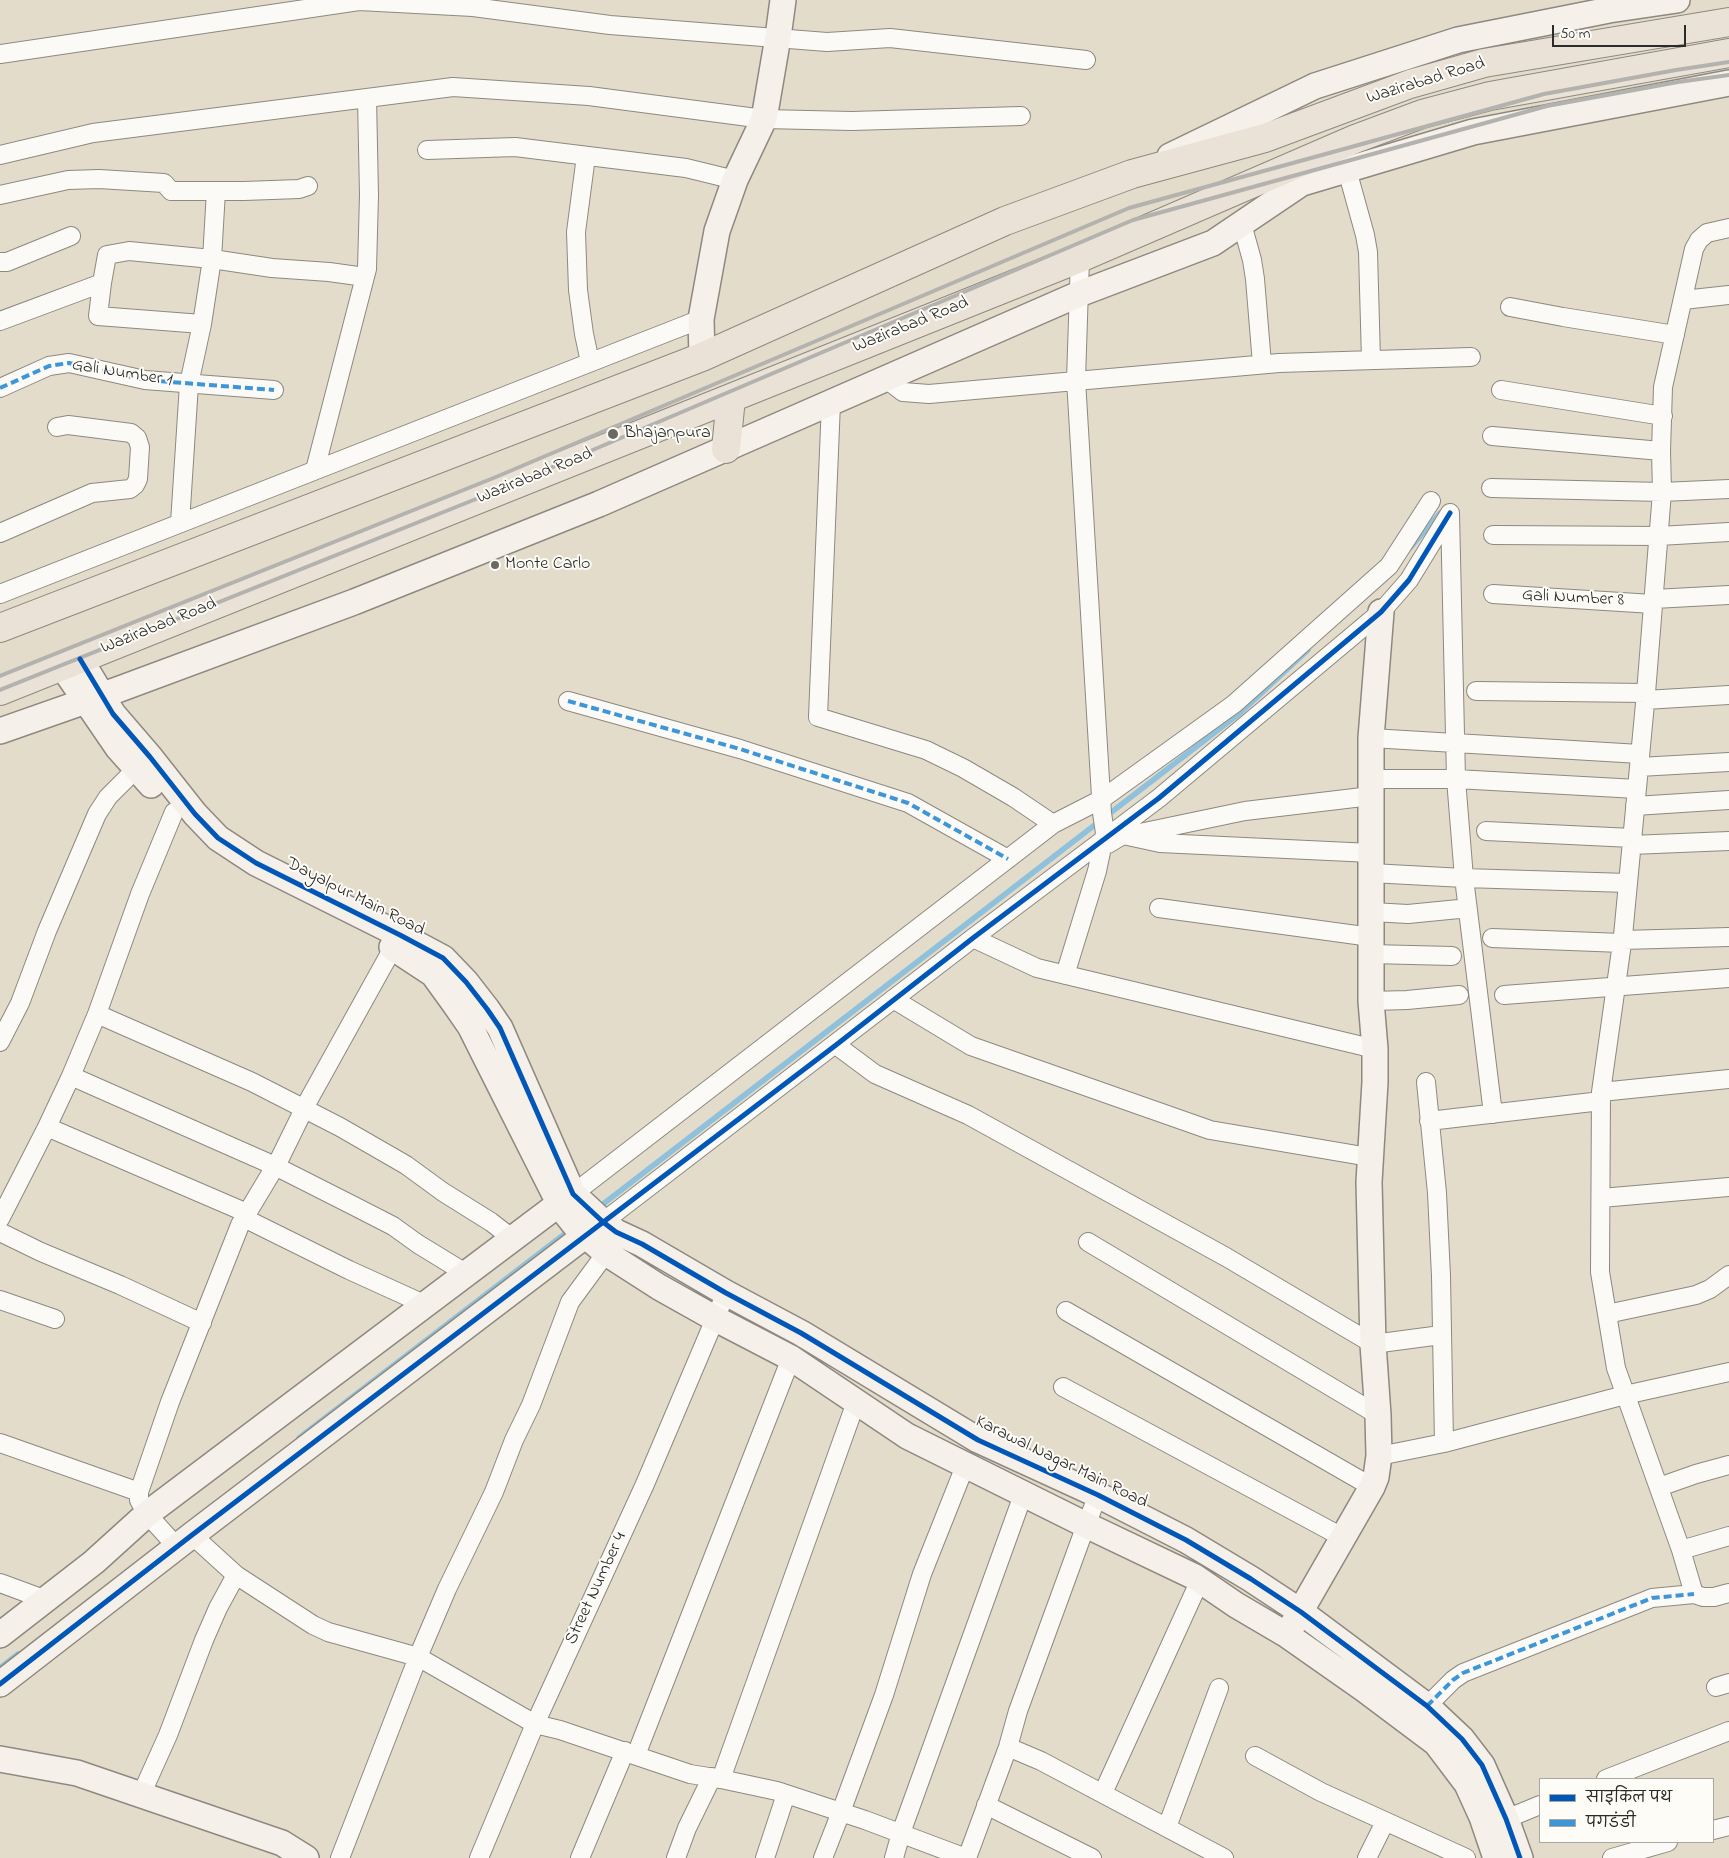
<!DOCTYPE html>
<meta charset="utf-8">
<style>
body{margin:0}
#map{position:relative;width:1729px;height:1858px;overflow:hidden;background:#e4dcca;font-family:"Indie Flower","Playpen Sans Deva",sans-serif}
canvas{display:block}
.legend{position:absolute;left:1539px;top:1778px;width:175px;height:65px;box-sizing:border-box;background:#fdfcf7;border:1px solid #a9a8a5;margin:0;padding:6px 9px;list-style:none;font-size:15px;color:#2b2b2b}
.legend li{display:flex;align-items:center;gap:10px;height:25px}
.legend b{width:25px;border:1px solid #a9a8a5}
.scale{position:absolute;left:1552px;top:25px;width:134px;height:22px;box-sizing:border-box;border:2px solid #2b2b2b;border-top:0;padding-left:6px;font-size:15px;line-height:18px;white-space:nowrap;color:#2b2b2b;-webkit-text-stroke:4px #fdfcf7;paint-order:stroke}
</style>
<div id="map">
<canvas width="1729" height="1858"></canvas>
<ul class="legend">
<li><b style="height:6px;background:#0057b8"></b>साइकिल पथ</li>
<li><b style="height:6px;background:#3c96d7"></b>पगडंडी</li>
</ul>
<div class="scale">50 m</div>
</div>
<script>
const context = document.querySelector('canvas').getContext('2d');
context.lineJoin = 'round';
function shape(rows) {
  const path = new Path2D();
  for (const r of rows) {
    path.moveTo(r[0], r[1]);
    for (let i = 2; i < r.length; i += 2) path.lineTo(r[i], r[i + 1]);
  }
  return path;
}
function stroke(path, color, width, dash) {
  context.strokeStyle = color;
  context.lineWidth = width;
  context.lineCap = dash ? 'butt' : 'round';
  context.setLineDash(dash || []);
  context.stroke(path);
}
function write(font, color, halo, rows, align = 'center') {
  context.font = font + ' "Indie Flower",sans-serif';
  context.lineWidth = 4;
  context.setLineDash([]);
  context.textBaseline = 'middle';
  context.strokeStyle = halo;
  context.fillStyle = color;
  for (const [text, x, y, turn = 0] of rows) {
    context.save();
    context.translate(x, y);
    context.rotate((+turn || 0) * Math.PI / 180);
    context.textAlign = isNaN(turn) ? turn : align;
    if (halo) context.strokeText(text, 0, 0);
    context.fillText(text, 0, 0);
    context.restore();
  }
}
stroke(shape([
 [1410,548,1440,513],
 [598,1208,1240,713,1308,650],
 [299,1438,571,1229],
 [0,1668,18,1654]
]), '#90c1dc', 5.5);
const street = shape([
 [0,54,359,1,473,7,610,25,827,42,890,38,1086,60],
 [427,150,515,147,686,168,735,180],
 [0,155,93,133,453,87,589,96,764,119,852,121,1021,116],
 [586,156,576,232,578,290,584,334,590,362],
 [1347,170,1365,235,1368,252,1371,360],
 [0,195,68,180,99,179,164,183,171,191,244,191,299,189,308,186],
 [1242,224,1252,260,1255,279,1262,364],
 [1729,228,1707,233,1699,240,1694,249,1663,387,1661,451,1662,492,1646,693,1623,936,1601,1092,1600,1272,1616,1368,1681,1550,1694,1594,1703,1597,1714,1597,1729,1593],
 [0,262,7,262,71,236],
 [102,283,98,316,202,324],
 [1683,300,1729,295],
 [1510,307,1563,317,1675,335],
 [0,321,102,283,107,255,129,251,212,259,272,268,329,272,365,277],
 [886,379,903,392,929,394,1279,363,1471,357],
 [0,388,49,366,69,363,145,380,274,390],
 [1501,390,1663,416],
 [831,403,818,717,926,750,963,768,1013,797,1053,824],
 [1492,436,1661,451],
 [315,470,367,269,369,195,367,98],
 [1491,488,1662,492,1729,489],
 [1450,513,1456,779,1464,878,1493,1114],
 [180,523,189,384,202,324,212,259,216,191],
 [0,533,92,493,130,489,135,485,138,479,140,447,137,438,131,433,68,425,57,427],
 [1493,535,1659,536,1729,532],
 [0,594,701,319],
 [1493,594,1653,604],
 [1654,599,1729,595],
 [1476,691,1646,693],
 [1645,700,1729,695],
 [568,701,740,749,908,803,1008,859],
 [1371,738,1640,754],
 [1639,767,1729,762],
 [1371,779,1456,779,1637,789],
 [1635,806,1729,800],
 [1486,831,1632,838],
 [1135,834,1245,811,1371,796],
 [1108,844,1123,835,1160,843,1371,853],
 [1631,845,1729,841],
 [1371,873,1464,878,1628,883],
 [1159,908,1371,937],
 [1371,912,1408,914,1459,909],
 [973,938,1037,968,1375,1049],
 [1492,938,1622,943],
 [1623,940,1729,937],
 [1371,954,1452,956],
 [1065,975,1097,871,1105,833,1102,813,1076,380,1080,258],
 [1504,995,1729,978],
 [893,999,971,1046,1210,1130,1369,1157],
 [1371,1001,1407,1000,1459,995],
 [97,1014,252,1082,340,1127,406,1165,443,1192,491,1222,513,1239],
 [0,1042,20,1003,47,931,97,814,108,797,143,762],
 [836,1045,875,1074,968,1115,1226,1257,1373,1344,1441,1335],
 [71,1076,275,1166,354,1206,393,1226,418,1244,467,1274],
 [1426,1082,1437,1193,1441,1276,1444,1443],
 [1601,1092,1729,1079],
 [1429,1121,1601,1101],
 [47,1127,247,1213],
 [573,1194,1053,824,1102,799,1234,704,1389,566,1431,501],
 [1601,1198,1729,1187],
 [244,1218,349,1270,426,1305],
 [0,1219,47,1127,71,1076,97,1014,140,894,174,812],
 [603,1222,973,938,1159,798,1381,612,1409,580,1450,513],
 [0,1232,41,1252,120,1285,202,1323],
 [1088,1242,1378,1415],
 [0,1300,55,1319],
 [1066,1311,1372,1487],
 [1607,1314,1696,1295,1710,1289,1729,1275],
 [1063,1387,1342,1537],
 [0,1443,139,1492],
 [1379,1456,1444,1443,1625,1395,1729,1372],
 [1659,1487,1696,1474,1729,1465],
 [192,1535,236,1575,313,1625,328,1632,418,1657,535,1724,560,1730,690,1774,721,1779,777,1791,865,1820,966,1858],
 [177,1547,147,1514,139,1500,139,1492,170,1402,240,1225,279,1160,308,1101,399,937],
 [1681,1550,1729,1536],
 [0,1583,46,1600],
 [1716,1687,1729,1683],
 [1427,1706,1453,1680,1463,1673,1652,1598,1694,1594],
 [1008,1747,1041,1761,1224,1858],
 [636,1755,791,1358],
 [1255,1756,1321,1792,1466,1858],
 [721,1779,856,1402],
 [1606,1779,1729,1731],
 [1103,1793,1200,1580],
 [141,1795,168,1735,204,1640,218,1608,236,1575],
 [986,1805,1092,1858],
 [1506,1819,1540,1805],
 [1167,1827,1219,1688],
 [1713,1830,1729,1826],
 [340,1858,418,1657,447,1589,494,1492,514,1440,531,1405,570,1302,606,1253,611,1244],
 [479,1858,535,1724,645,1484,726,1293],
 [580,1858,625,1751],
 [676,1858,687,1828,712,1777],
 [765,1858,786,1794],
 [823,1858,841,1812,884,1695,922,1574,965,1466],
 [894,1858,901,1833,1023,1495],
 [967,1858,1008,1747,1018,1711,1086,1525,1098,1495],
 [1367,1858,1385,1822],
 [1612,1858,1668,1842]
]);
const secondary = shape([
 [1170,156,1315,86,1458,40,1609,10,1677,0],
 [1282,189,1473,132,1729,83],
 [702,357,701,319,717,231,735,180,764,119,778,37,783,0],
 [80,659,113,714,150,757,195,814,218,838,256,863,400,935,443,958,466,982,487,1009,500,1028,573,1194,603,1222,616,1232,642,1244,726,1293,801,1333,978,1440,1098,1495,1186,1540,1251,1579,1301,1612,1427,1706,1462,1739,1482,1765,1506,1819,1520,1858],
 [62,666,118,748,151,785],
 [0,731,117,690,354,602,599,504,1079,294,1213,243,1299,185],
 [392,947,433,974,454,1003,470,1026,482,1050,562,1209,578,1229,606,1253,659,1287,716,1319,791,1358,907,1436,1086,1525,1195,1577,1236,1605,1287,1635,1364,1689,1436,1743,1467,1784,1482,1817,1496,1858],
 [1292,1626,1372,1487,1376,1477,1379,1456,1378,1415,1373,1344,1369,1182,1375,1082,1375,1049,1371,1001,1371,738,1381,612],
 [0,1635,94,1562,147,1514,572,1194],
 [0,1684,192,1535,599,1225],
 [0,1759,77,1773,282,1843,306,1858]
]);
const highway = shape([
 [726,449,731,398],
 [0,628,702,357,1005,221,1132,174,1265,138,1410,84,1484,63,1729,22],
 [0,691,1080,258,1355,139,1422,114,1490,96,1729,53]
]);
stroke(street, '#8d8980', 20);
stroke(secondary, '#8d8980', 28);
stroke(highway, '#8d8980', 30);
stroke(street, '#fbfaf7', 18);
stroke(secondary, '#f5f0e9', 25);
stroke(highway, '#ebe2d7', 28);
stroke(shape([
 [0,676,496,477,1129,208,1544,94,1676,70,1729,62],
 [0,690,501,489,1133,220,1547,106,1678,82,1729,75]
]), '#b3b2af', 4);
stroke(shape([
 [0,388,49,366,69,363,145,380,274,390],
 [568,701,740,749,908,803,1008,859],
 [1427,1706,1453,1680,1463,1673,1652,1598,1694,1594]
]), '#3c96d7', 4, [8, 4]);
stroke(shape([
 [80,659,113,714,150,757,195,814,218,838,256,863,400,935,443,958,466,982,487,1009,500,1028,573,1194,603,1222,616,1232,642,1244,726,1293,801,1333,978,1440,1098,1495,1186,1540,1251,1579,1301,1612,1427,1706,1462,1739,1482,1765,1506,1819,1520,1858],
 [0,1684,192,1535,836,1045,973,938,1159,798,1381,612,1409,580,1450,513]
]), '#0057b8', 5);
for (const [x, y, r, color] of [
 [613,434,6,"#6c6963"],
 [495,565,5,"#6c6963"]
]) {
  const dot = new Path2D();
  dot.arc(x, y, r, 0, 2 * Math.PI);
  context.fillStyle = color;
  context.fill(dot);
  stroke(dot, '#fdfcf7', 2);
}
write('18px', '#2b2b2b', '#fdfcf7', [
 ["Wazirabad Road",1426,82,-17],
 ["Wazirabad Road",911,326,-22],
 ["Gali Number 1",122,374,9],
 ["Wazirabad Road",535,477,-22],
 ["Gali Number 8",1573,599,3],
 ["Wazirabad Road",159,627,-22],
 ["Dayalpur Main Road",355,898,27],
 ["Karawal Nagar Main Road",1061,1463,26],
 ["Street Number 4",597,1589,-65]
]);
write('18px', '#2b2b2b', '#fdfcf7', [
 ["Bhajanpura",624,434],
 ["Monte Carlo",505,565]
], 'left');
</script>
